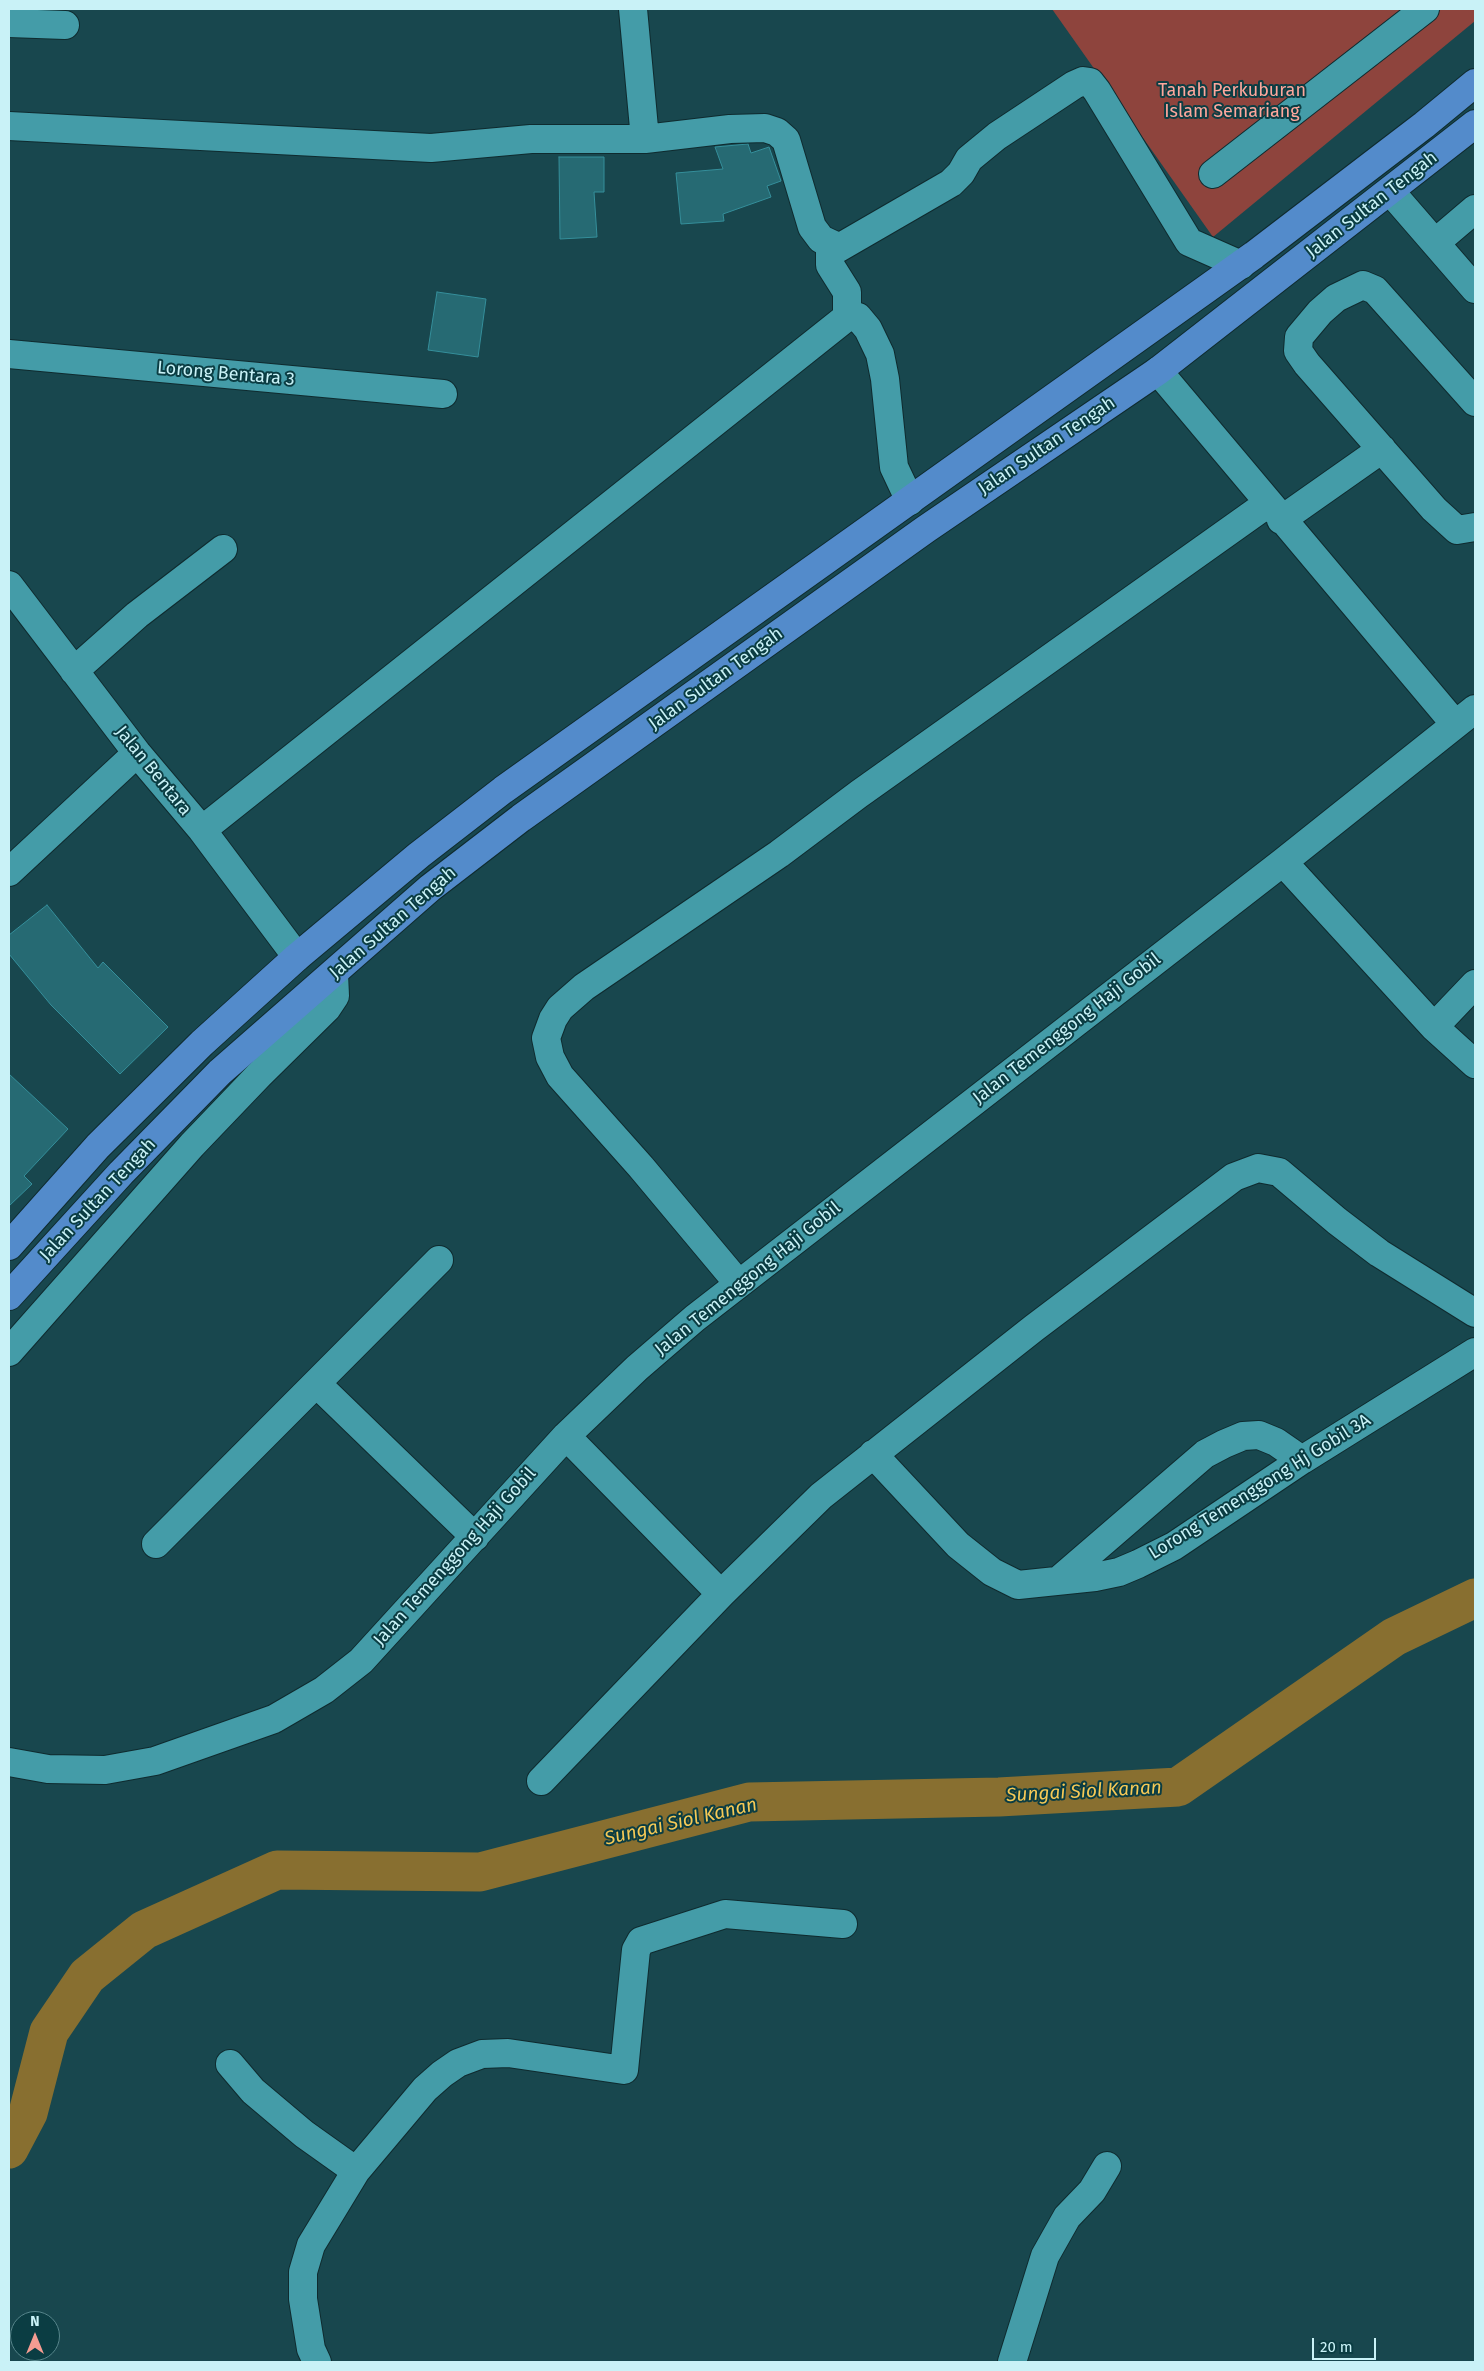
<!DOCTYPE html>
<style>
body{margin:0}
#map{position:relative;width:1484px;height:2371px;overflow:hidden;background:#18474e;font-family:"Fira Sans",sans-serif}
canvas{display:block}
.frame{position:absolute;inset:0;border:10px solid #c9f2f7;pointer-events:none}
.north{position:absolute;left:10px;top:2311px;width:50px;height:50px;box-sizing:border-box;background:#0b3d43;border:1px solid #57858b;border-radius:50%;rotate:0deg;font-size:14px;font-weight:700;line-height:20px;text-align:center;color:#c9f2f7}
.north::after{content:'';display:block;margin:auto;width:18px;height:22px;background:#f59c92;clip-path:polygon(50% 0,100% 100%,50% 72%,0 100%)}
.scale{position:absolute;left:1312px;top:2338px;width:64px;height:22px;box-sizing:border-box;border:2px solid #c9f2f7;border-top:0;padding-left:6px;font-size:15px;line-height:18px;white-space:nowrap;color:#c9f2f7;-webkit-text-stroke:4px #0b3d43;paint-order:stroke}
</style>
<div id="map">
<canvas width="1484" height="2371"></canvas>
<div class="frame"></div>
<div class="north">N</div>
<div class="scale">20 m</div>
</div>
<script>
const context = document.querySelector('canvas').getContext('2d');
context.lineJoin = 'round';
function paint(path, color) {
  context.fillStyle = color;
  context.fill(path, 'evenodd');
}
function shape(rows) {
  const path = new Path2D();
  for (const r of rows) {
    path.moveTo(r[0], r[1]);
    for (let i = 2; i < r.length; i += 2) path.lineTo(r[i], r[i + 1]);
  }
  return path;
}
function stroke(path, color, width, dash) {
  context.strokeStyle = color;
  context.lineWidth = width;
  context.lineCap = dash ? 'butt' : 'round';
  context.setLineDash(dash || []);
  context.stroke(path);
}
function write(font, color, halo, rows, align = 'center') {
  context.font = font + ' "Fira Sans",sans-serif';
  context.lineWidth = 4;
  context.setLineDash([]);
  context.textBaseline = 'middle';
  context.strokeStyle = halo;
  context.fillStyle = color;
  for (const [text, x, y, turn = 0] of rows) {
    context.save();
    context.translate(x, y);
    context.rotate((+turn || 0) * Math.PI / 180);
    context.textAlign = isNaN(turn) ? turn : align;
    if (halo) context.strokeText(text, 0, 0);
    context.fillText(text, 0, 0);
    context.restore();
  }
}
paint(shape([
 [1052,9,1475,9,1475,21,1213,237]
]), '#8e443d');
stroke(shape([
 [9,2149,28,2113,49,2032,87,1976,144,1930,277,1870,480,1872,749,1802,999,1797,1178,1787,1394,1637,1475,1598]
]), '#886f30', 39);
const building = shape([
 [748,144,751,153,769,147,781,181,767,186,771,197,723,214,724,221,681,224,676,173,723,169,715,147,748,144],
 [559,157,604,157,604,192,594,192,597,237,560,239,559,157],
 [437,292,486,299,478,357,428,350,437,292],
 [47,905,98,968,103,962,168,1027,120,1074,51,1005,9,954,9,935,47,905],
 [9,1074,68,1129,24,1176,32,1184,9,1206,9,1074]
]);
paint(building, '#266a73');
stroke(building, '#358f9b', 1);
const minor = shape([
 [633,9,645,139],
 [9,23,65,25],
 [9,126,431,148,531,139,645,139,730,129,765,128,777,132,786,140,812,227,821,239,838,247],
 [1213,174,1425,9],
 [1390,191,1475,289],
 [1435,243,1475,209],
 [847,317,847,292,830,265,830,253,951,183,961,173,969,159,997,136,1074,85,1083,81,1090,82,1097,91,1189,242,1241,265],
 [9,354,443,394],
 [1158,371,1455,724],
 [1475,402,1375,290,1363,285,1336,298,1320,312,1299,337,1298,351,1307,364,1434,509,1457,530,1475,527],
 [1281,520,1382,449],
 [9,585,137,753,202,830,297,957],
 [74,671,137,615,223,549],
 [202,830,847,317,858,317,868,329,880,354,885,379,894,467,910,501],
 [1283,862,1434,1027,1475,1064],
 [9,872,137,753],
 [1434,1027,1475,984],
 [738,1283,641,1167,560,1076,550,1057,546,1038,553,1019,560,1008,584,987,779,854,859,794,1267,504],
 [9,1352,192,1145,259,1075,327,1008,335,996,334,974],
 [317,1384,475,1537],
 [566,1436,721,1594],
 [873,1454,958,1545,992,1572,1018,1585,1095,1577,1119,1572,1138,1564,1174,1546,1302,1460,1475,1352],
 [156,1544,439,1260],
 [1060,1579,1205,1454,1224,1444,1243,1436,1259,1435,1276,1442,1302,1460],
 [9,1762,48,1769,105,1770,155,1761,274,1719,324,1690,361,1661,566,1436,637,1368,695,1318,1283,862,1475,709],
 [541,1781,721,1594,821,1496,1034,1328,1234,1177,1258,1168,1279,1172,1337,1221,1379,1253,1475,1313],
 [230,2064,253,2091,304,2134,356,2171],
 [317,2362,311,2349,303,2299,303,2272,311,2245,356,2171,425,2089,442,2074,458,2063,482,2054,508,2053,624,2070,636,1950,641,1941,725,1914,843,1924],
 [1012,2362,1045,2256,1067,2217,1092,2191,1107,2166]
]);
const major = shape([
 [9,1246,98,1146,202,1043,297,957,419,855,503,790,1254,255,1424,125,1475,83],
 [9,1296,121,1173,220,1072,430,888,521,818,926,529,1158,371,1475,124]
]);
stroke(minor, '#0f2b2f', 30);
stroke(major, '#0f2b2f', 30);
stroke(minor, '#449ca8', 28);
stroke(major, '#538bcb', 28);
write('18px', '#fea79c', '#0b3d43', [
 ["Tanah Perkuburan",1232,91],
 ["Islam Semariang",1232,112]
]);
write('18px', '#c9f2f7', '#0b3d43', [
 ["Jalan Sultan Tengah",1372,205,-38],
 ["Lorong Bentara 3",226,374,5],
 ["Jalan Sultan Tengah",1047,446,-34],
 ["Jalan Sultan Tengah",716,679,-36],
 ["Jalan Bentara",153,771,51],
 ["Jalan Sultan Tengah",393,923,-41],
 ["Jalan Temenggong Haji Gobil",1067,1029,-38],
 ["Jalan Sultan Tengah",98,1200,-47],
 ["Jalan Temenggong Haji Gobil",748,1279,-39],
 ["Lorong Temenggong Hj Gobil 3A",1260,1487,-32],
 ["Jalan Temenggong Haji Gobil",455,1557,-48]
]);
write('italic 19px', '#f6c956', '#0b3d43', [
 ["Sungai Siol Kanan",1084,1792,-3],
 ["Sungai Siol Kanan",681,1822,-13]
]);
</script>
